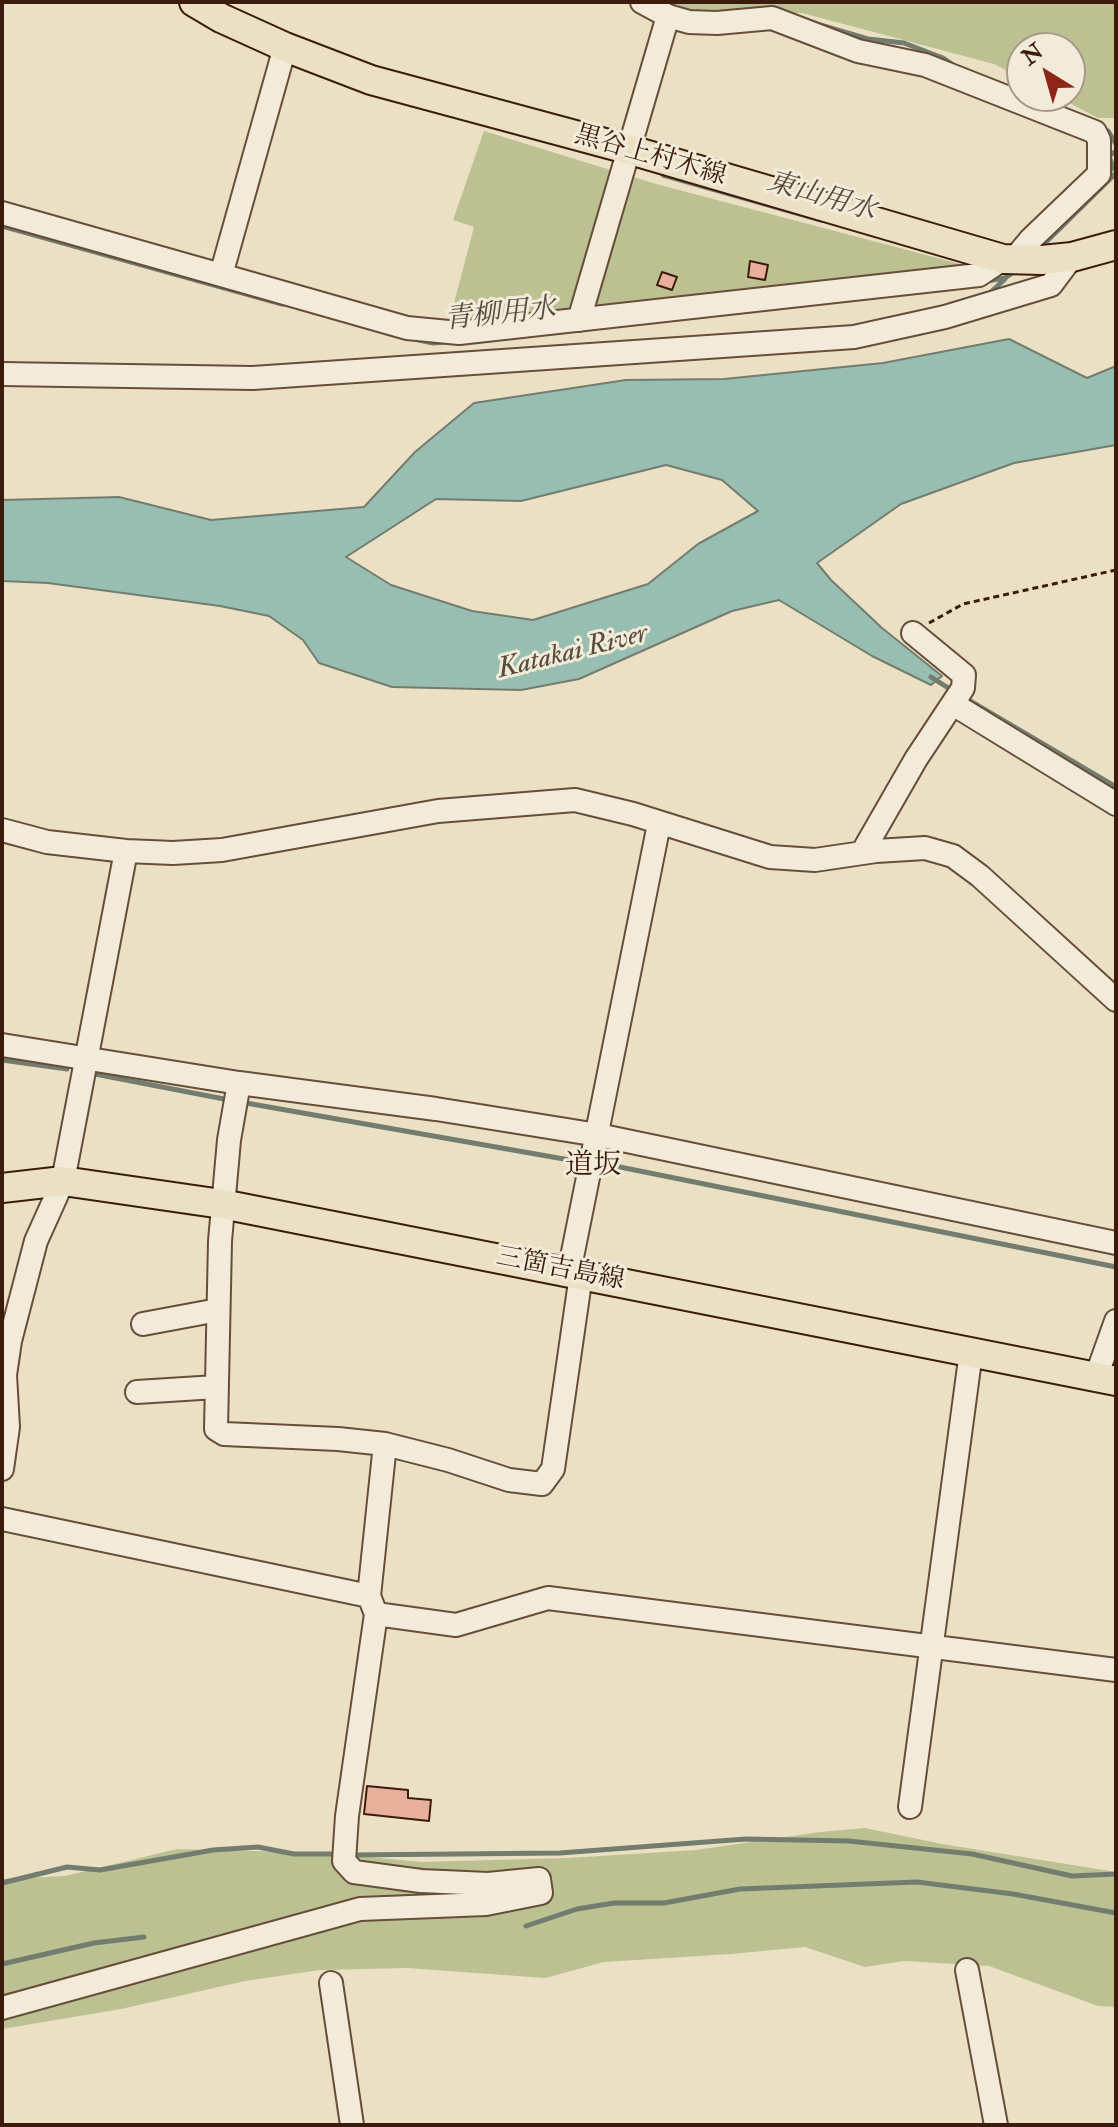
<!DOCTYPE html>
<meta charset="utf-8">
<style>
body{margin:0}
#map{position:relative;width:1118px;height:2127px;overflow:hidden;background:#ebe0c4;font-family:"IM FELL Double Pica",serif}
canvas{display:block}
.frame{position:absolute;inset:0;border:4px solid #3b1c0c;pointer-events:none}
.north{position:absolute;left:1006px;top:32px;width:80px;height:80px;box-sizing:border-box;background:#f2ebd9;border:2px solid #a99887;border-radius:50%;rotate:323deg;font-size:22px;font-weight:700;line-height:32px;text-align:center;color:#3b1c0c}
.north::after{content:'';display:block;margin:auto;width:28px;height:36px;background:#8f2418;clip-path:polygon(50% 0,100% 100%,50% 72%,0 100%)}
</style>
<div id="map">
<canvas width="1118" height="2127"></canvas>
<div class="frame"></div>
<div class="north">N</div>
</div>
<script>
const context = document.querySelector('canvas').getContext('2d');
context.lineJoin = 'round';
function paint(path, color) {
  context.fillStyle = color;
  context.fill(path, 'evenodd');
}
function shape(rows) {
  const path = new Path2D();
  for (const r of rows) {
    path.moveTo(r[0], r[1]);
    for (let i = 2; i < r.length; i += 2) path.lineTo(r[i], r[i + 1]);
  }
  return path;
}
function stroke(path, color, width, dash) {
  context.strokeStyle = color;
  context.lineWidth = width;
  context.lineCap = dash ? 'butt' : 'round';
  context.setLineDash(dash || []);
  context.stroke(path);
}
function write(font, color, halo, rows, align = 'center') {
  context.font = font + ' "IM FELL Double Pica","Noto Serif JP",serif';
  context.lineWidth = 6;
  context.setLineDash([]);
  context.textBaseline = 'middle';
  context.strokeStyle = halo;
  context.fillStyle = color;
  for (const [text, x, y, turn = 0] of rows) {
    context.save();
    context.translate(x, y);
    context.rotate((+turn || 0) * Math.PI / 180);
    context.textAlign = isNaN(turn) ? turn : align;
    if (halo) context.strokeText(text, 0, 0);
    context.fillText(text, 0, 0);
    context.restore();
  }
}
paint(shape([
 [665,2,1116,2,1116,118,1098,118,1056,96,1070,96,1070,48,1022,48,1022,78,994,64,802,13,703,17],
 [484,131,656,184,968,266,448,326,474,227,453,220],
 [865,1828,942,1844,1116,1872,1116,2007,1098,2006,989,1966,904,1961,865,1967,805,1947,731,1954,604,1962,545,1978,407,1968,320,1970,245,1981,121,2009,2,2029,2,1879,65,1876,177,1849,327,1853,422,1862,568,1858,696,1850,820,1832]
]), '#bbc191');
const water = shape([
 [1009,339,1087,378,1116,366,1116,445,1014,463,901,504,817,563,831,580,882,628,942,676,931,685,872,656,779,600,732,611,579,679,521,690,392,687,319,663,303,640,269,616,220,606,48,583,2,581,2,500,119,497,211,520,364,507,415,452,474,403,626,380,724,379,883,363,1009,339],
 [666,465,722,480,758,511,698,544,648,584,533,620,472,611,391,585,346,557,436,499,521,501,666,465]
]);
paint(water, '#98bdb1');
stroke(water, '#737d6f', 2);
stroke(shape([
 [810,22,868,39,904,43,943,58,956,67],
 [1101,129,1108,131,1116,144],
 [663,175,821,220],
 [1107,175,1113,167,1109,156,1116,151],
 [2,226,282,304],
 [1040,248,1116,173],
 [987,281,1005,278,1012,273],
 [991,292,1005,279],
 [419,340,433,343,445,342],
 [931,677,953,691],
 [965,698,1116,787],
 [2,1060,67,1069],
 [95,1074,224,1099],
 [246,1103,581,1162],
 [605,1164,1116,1267],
 [349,1855,560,1853,746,1839,849,1841,972,1854,1072,1876,1116,1874],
 [2,1883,67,1867,100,1870,213,1850,258,1847,294,1854,339,1854],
 [526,1926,577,1909,614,1903,664,1903,740,1889,917,1882,1013,1894,1116,1913],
 [2,1964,94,1943,144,1937]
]), '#737d6f', 5);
const building = shape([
 [750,261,768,265,765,280,748,277,750,261],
 [662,272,677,277,672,290,657,285,662,272],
 [367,1786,408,1790,408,1798,431,1800,429,1821,364,1814,367,1786]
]);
paint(building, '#e7af9c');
stroke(building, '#3b1c0c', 2);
const minor = shape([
 [642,2,668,16,689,22,717,23,772,18,858,51,925,65,1095,132,1099,140,1099,174,1030,240,1020,252,1017,260],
 [285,47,221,275,407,328,459,333,979,275,1003,259],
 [2,213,221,275],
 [579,320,668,16],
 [2,374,253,378,854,337,945,317,1051,285,1072,257],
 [953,704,1116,804],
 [2,830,47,842,126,851,173,853,222,850,438,811,575,800,633,814,770,857,815,860,876,851,925,848,953,856,980,876,1116,1000],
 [862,853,916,759,963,688,964,675,913,633],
 [2,1045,239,1083,436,1109,598,1135,1116,1243],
 [239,1083,229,1140,220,1241,216,1429,224,1434,338,1439,385,1444,448,1460,509,1480,542,1484,553,1469,581,1275],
 [569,1272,659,824],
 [143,1324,218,1310],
 [1096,1377,1116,1321],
 [137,1392,216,1387],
 [2,1469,8,1427,5,1375,10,1341,36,1241,63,1181,126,851],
 [2,1519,369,1596],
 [376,1614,456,1625,548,1598,1116,1670],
 [910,1807,971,1352],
 [967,1970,996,2125],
 [331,1983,352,2125],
 [2,2008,360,1909,486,1904,541,1893,539,1879,488,1884,421,1881,354,1872,344,1861,347,1816,376,1614,369,1596,385,1444]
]);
const major = shape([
 [194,2,221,18,285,47,371,80,627,149,1003,259,1042,260,1072,257,1116,245],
 [2,1188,63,1181,222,1204,1116,1381]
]);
stroke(minor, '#674d3a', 26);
stroke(major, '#3b1c0c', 32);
stroke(shape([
 [929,623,963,604,1116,570]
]), '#3b1c0c', 3, [6, 4]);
stroke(minor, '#f2ebd9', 22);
stroke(major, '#ebe0c4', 28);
write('26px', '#3b1c0c', '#f2ebd9', [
 ["黒谷上村木線",650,157,16],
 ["三箇吉島線",560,1270,11]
]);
write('italic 28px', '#574c3e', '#f2ebd9', [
 ["東山用水",821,198,16],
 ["青柳用水",500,316,-6],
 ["Katakai River",573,653,-14]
]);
write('28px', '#3b1c0c', '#f2ebd9', [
 ["道坂",593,1167]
]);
</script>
